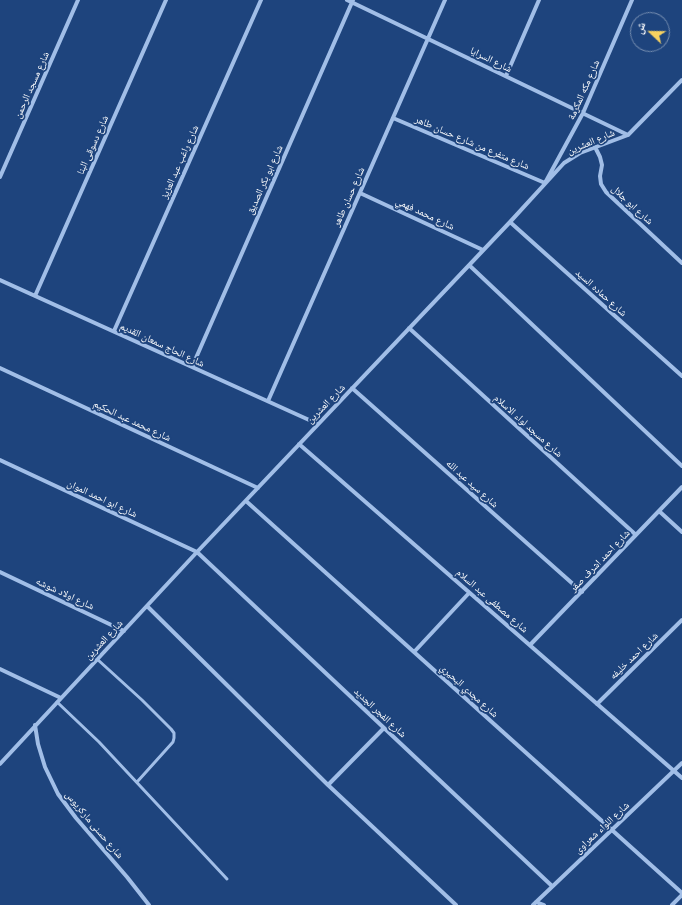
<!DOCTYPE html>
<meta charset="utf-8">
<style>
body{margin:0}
#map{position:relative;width:682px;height:905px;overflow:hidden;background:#1e447d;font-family:"Open Sans","Noto Naskh Arabic",sans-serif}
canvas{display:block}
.north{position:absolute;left:630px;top:12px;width:40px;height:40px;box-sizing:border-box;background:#1e447d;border:1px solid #788fb1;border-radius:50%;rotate:292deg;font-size:11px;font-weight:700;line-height:16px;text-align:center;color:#fff}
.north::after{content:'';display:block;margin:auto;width:14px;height:18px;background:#f6d160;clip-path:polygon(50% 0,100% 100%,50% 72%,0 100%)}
</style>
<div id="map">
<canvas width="682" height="905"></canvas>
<div class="north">ش</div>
</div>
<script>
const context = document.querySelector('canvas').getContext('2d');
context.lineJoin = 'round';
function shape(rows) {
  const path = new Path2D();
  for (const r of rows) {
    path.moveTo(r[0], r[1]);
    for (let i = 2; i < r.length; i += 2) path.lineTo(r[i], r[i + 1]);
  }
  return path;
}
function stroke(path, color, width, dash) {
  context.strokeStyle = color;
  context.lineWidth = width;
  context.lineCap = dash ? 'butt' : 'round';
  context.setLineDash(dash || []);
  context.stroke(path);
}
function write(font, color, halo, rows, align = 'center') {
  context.font = font + ' "Open Sans","Noto Naskh Arabic",sans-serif';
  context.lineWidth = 3.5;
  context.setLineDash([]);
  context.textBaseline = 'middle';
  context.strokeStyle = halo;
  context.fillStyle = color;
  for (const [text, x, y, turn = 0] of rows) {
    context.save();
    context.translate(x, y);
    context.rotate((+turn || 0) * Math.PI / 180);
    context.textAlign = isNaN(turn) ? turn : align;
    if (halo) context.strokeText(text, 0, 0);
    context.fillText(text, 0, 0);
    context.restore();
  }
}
stroke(shape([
 [97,659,142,700,171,729,174,733,174,738,173,742,137,782],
 [57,702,99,742,227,879]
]), '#a1bee7', 3);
stroke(shape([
 [347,0,628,135],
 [506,76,539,0],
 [393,118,545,183,583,113,632,0],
 [595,147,600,157,602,165,600,176,601,184,606,192,682,263],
 [0,177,78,0],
 [360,193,483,250],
 [510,222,682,376],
 [469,265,682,466],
 [0,280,318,424],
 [35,296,166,0],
 [409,328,636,535],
 [114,331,261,0],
 [192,367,353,0],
 [0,368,258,488],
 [352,388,582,592],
 [268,401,445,0],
 [299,444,682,778],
 [0,460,197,552,552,886],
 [246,501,682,893],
 [659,511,682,532],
 [0,572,124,631],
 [147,606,328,785,456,905],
 [530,645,682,487],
 [414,652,469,593],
 [0,669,61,698],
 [597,704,682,620],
 [35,725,38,744,45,767,58,794,76,818,127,877,149,905],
 [0,764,197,552,510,222,564,163,580,153,628,135,682,80],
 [328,785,384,728],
 [536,902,544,905],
 [533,905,682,763],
 [672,905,682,895]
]), '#a1bee7', 4);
write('10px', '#fff', '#1e447d', [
 ["شارع السرايا",491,60,26],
 ["شارع مسجد الرحمن",32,85,-66],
 ["شارع مكه المكرمة",584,90,-66],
 ["شارع العشرين",591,142,-23],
 ["شارع متفرع من شارع حسان طاهر",472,143,23],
 ["شارع دسوقى البنا",93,145,-66],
 ["شارع راغب عبد العزيز",180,162,-66],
 ["شارع ابو بكر الصديق",265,180,-66],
 ["شارع حسان طاهر",349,197,-66],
 ["شارع ابو جلال",632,205,43],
 ["شارع محمد فهمي",425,214,25],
 ["شارع حماده السيد",601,293,42],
 ["شارع الحاج سمعان القديم",162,345,25],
 ["شارع العشرين",326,404,-46],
 ["شارع محمد عبد الحكيم",132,421,25],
 ["شارع مسجد لواء الاسلام",528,426,42],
 ["شارع سيد عبد الله",472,484,42],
 ["شارع ابو احمد الموان",102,499,25],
 ["شارع احمد اشرف صقر",600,561,-46],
 ["شارع اولاد شوشه",65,594,25],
 ["شارع مصطفى عبد السلام",492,601,41],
 ["شارع العشرين",104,640,-47],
 ["شارع احمد خليفه",634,656,-44],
 ["شارع مجدي البحيري",469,691,42],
 ["شارع الفجر الجديد",380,713,43],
 ["شارع حسنى ماركريوس",94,825,50],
 ["شارع اللواء شعراوى",602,828,-43]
]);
</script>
